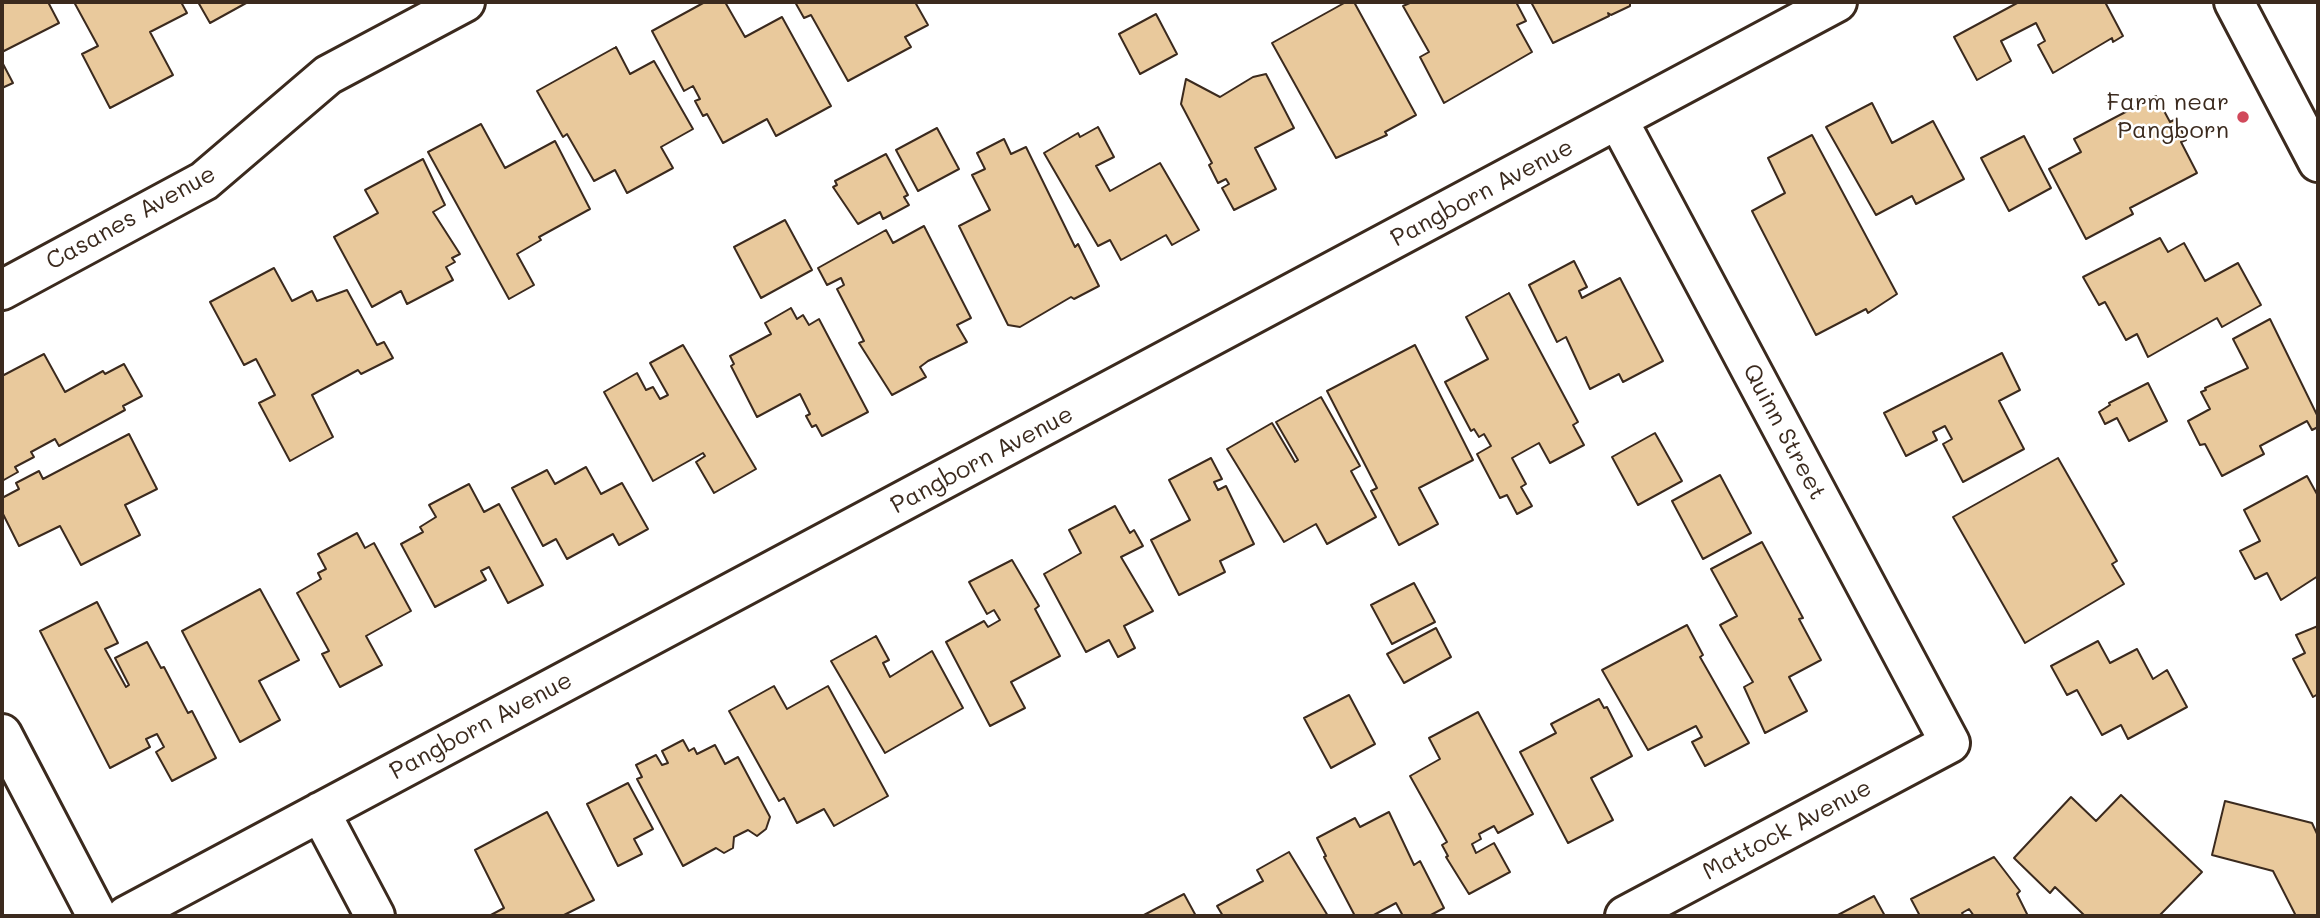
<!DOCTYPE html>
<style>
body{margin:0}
#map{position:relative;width:2320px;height:918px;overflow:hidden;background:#fff;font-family:Mali,sans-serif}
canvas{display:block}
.frame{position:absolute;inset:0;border:4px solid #3b2a1e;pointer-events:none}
</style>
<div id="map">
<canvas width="2320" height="918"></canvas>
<div class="frame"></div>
</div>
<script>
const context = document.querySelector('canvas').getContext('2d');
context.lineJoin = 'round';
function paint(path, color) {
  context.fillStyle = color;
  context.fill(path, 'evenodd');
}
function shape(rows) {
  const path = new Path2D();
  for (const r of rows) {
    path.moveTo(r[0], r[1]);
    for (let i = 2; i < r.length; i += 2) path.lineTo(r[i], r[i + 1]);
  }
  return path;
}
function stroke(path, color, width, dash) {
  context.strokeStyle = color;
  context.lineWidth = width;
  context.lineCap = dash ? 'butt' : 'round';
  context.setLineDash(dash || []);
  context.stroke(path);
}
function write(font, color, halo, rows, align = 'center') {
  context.font = font + ' Mali,sans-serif';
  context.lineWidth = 5;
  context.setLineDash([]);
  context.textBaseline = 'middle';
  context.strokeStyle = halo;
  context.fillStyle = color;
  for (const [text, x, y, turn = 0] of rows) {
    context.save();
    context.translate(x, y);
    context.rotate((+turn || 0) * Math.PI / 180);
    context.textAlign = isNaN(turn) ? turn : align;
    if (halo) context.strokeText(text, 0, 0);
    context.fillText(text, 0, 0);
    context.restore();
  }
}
const building = shape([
 [2,2,48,2,59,23,2,52,2,2],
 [74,2,181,2,187,13,150,32,173,75,110,108,82,54,98,46,74,2],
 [198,2,248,2,210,23,198,2],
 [705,2,725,2,745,37,782,17,831,106,776,136,767,119,723,143,707,114,703,116,695,101,700,99,693,86,684,91,652,31,705,2],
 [795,2,915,2,928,25,905,37,911,47,848,81,811,15,804,18,795,2],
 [1346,2,1354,2,1416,115,1385,132,1387,135,1336,158,1272,43,1346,2],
 [1412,2,1516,2,1526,21,1517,25,1532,52,1444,103,1420,57,1429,52,1403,6,1412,2],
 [1531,2,1630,2,1630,6,1611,15,1608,13,1609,16,1553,43,1531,2],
 [2019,2,2105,2,2123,36,2113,42,2112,38,2053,73,2038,45,2045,41,2036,23,2001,41,2011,61,1977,80,1954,37,2019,2],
 [1156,14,1177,54,1140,74,1119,34,1156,14],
 [616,47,630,74,654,61,693,129,661,147,673,168,627,193,615,170,594,181,567,134,563,137,537,91,616,47],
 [2,62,13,83,2,88,2,62],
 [1266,74,1294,128,1255,148,1276,189,1234,210,1222,188,1229,184,1226,179,1218,183,1209,165,1212,163,1181,104,1186,79,1220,97,1253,77,1266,74],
 [2156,96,2170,122,2176,119,2186,140,2181,142,2197,173,2130,208,2133,214,2086,239,2049,169,2081,152,2074,139,2156,96],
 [1872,103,1892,143,1933,121,1964,179,1916,204,1912,196,1876,215,1826,127,1872,103],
 [481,124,505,168,555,141,590,209,539,237,541,240,517,254,534,285,509,299,428,152,481,124],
 [1098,127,1114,157,1096,166,1110,191,1160,163,1199,230,1172,245,1166,235,1121,260,1110,240,1098,246,1044,153,1078,133,1080,137,1098,127],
 [937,128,959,169,918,191,896,150,937,128],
 [1812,135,1897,294,1868,313,1866,309,1816,335,1752,211,1785,193,1768,158,1812,135],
 [2024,136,2051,188,2009,211,1981,158,2024,136],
 [1004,139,1011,154,1026,147,1075,247,1078,244,1099,286,1074,299,1071,297,1020,327,1008,325,959,226,990,210,972,175,985,169,977,153,1004,139],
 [886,154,908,195,904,197,909,205,883,219,880,212,858,224,833,187,837,185,835,181,886,154],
 [423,159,445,205,433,212,460,254,452,258,455,262,446,267,453,280,407,304,401,291,372,307,334,237,378,213,365,190,423,159],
 [785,220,812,270,761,298,734,247,785,220],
 [924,226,971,318,957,325,967,342,928,361,920,367,926,377,892,395,859,343,864,341,837,289,844,285,841,278,827,285,818,268,886,230,893,243,924,226],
 [2160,238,2168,252,2184,243,2205,281,2238,263,2261,305,2222,327,2217,318,2148,357,2137,334,2126,340,2105,302,2099,305,2083,277,2160,238],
 [1574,261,1587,287,1579,291,1582,298,1620,278,1663,361,1623,382,1619,374,1590,389,1566,337,1557,342,1529,285,1574,261],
 [274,268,292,301,312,291,317,301,347,290,377,345,384,342,393,358,361,374,358,370,312,395,333,437,290,461,259,403,275,395,256,359,244,365,210,302,274,268],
 [1509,293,1578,422,1573,425,1584,445,1550,463,1539,443,1512,458,1526,484,1521,487,1532,506,1517,514,1507,495,1500,498,1477,454,1491,446,1484,434,1479,437,1474,429,1471,431,1445,382,1488,359,1466,317,1509,293],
 [791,308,797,319,803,315,809,325,819,319,868,412,822,436,816,425,812,427,806,416,810,414,800,394,757,417,731,366,734,364,730,356,771,334,765,323,791,308],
 [2270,319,2318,417,2318,427,2312,430,2307,421,2260,446,2264,454,2222,476,2205,444,2200,445,2188,421,2210,409,2201,392,2206,390,2205,388,2248,368,2233,339,2270,319],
 [683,345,756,469,714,493,696,462,705,456,703,453,653,481,604,392,637,373,646,390,653,387,660,399,668,395,650,363,683,345],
 [1415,345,1473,460,1419,488,1438,524,1399,545,1371,491,1377,488,1327,391,1415,345],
 [2002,353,2020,390,1999,401,2024,449,1963,482,1943,444,1952,439,1945,426,1933,432,1937,440,1906,456,1884,413,2002,353],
 [44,354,65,392,103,371,105,374,124,364,142,396,123,406,125,410,59,446,55,439,31,452,34,457,15,467,18,472,2,481,2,376,44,354],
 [2148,383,2167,421,2129,441,2117,418,2105,424,2099,412,2110,405,2109,403,2148,383],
 [1321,397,1360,466,1351,471,1376,517,1327,544,1316,524,1284,542,1227,449,1272,423,1295,462,1298,460,1276,422,1321,397],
 [1655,433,1682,481,1638,505,1612,457,1655,433],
 [129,434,157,489,125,505,140,535,81,565,60,526,19,546,2,512,2,498,19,489,16,483,39,471,43,479,129,434],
 [1211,458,1222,479,1214,482,1218,490,1226,486,1254,544,1220,561,1225,572,1179,595,1151,540,1190,520,1169,480,1211,458],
 [2058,458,2117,561,2112,564,2124,584,2025,643,1953,517,2058,458],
 [586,467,601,494,622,483,648,529,619,545,613,534,567,559,556,539,543,546,512,488,547,470,555,484,586,467],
 [1720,475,1751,533,1703,559,1672,501,1720,475],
 [2307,476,2318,496,2318,576,2281,600,2267,573,2255,579,2240,551,2260,541,2244,510,2307,476],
 [469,484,484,512,499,504,543,585,508,603,489,567,481,571,486,580,435,607,401,544,423,532,420,527,436,517,429,505,469,484],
 [1115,506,1130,533,1134,530,1143,546,1121,557,1153,611,1124,626,1135,648,1118,657,1109,640,1086,652,1044,574,1081,553,1069,530,1115,506],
 [357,533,365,548,374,543,411,611,366,636,382,665,340,687,322,654,329,651,297,593,321,579,318,573,326,569,318,554,357,533],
 [1762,542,1803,618,1799,619,1821,660,1789,677,1807,711,1765,733,1744,687,1753,682,1720,625,1737,616,1711,569,1762,542],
 [1012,560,1039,606,1035,609,1060,656,1011,682,1025,708,990,726,946,642,984,621,988,627,1000,620,994,610,987,614,969,582,1012,560],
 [1414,583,1435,622,1392,644,1371,605,1414,583],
 [260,589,299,660,259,681,280,720,240,742,182,631,260,589],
 [97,602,118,643,105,649,126,687,129,685,115,658,147,642,161,668,164,667,188,713,192,711,216,758,172,781,156,752,164,747,157,734,146,739,150,747,110,768,40,631,97,602],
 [1687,625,1703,655,1700,657,1749,743,1705,766,1692,742,1702,737,1696,726,1648,750,1602,670,1687,625],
 [2318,626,2318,694,2313,697,2293,659,2305,653,2296,635,2318,626],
 [1436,628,1451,657,1404,683,1387,654,1436,628],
 [876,636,889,660,883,663,890,677,932,651,963,708,885,753,831,661,876,636],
 [2098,641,2110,663,2137,649,2153,679,2167,670,2187,707,2128,739,2121,725,2102,735,2077,690,2067,695,2051,666,2098,641],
 [774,686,787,709,828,686,888,796,834,826,824,809,797,823,784,798,779,801,729,711,774,686],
 [1349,695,1375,744,1331,768,1304,718,1349,695],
 [1599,699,1604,708,1607,707,1632,756,1591,778,1613,820,1568,843,1520,752,1556,733,1551,724,1599,699],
 [1478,712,1533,814,1498,833,1494,826,1479,834,1481,839,1472,844,1476,853,1494,843,1510,872,1469,894,1446,857,1448,856,1442,845,1447,842,1410,776,1440,759,1429,738,1478,712],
 [683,740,689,751,694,748,697,754,715,745,725,764,738,757,770,817,766,829,757,836,748,830,734,837,733,848,724,853,716,848,683,866,637,779,642,777,636,765,656,755,662,765,668,763,662,751,683,740],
 [628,783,653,829,634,839,642,854,618,866,587,804,628,783],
 [2121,795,2202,872,2159,916,2082,916,2084,915,2055,887,2050,893,2014,858,2071,797,2096,821,2121,795],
 [2225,801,2312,823,2318,836,2318,915,2296,916,2273,871,2212,855,2225,801],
 [547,812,594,900,562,916,489,916,504,908,475,850,547,812],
 [1389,812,1414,865,1420,861,1444,908,1429,916,1403,916,1396,903,1372,916,1355,916,1324,857,1326,856,1317,838,1355,818,1360,827,1389,812],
 [1289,852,1328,916,1223,916,1217,906,1263,881,1257,870,1289,852],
 [1994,857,2020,891,2017,894,2028,916,1974,916,1969,909,1962,913,1964,916,1920,916,1911,899,1994,857],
 [1184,894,1196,916,1142,916,1184,894],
 [1874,896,1885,916,1836,916,1874,896]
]);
paint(building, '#e9c99c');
stroke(building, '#3b2a1e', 2);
const minor = shape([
 [2234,2,2318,162],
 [1618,120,1950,743,1625,916],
 [2,290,204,181,328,75,465,2],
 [2,734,97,916],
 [320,812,375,916],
 [126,916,1837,2]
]);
stroke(minor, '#3b2a1e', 44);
stroke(minor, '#fff', 38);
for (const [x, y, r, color] of [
 [2243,117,7,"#d1495b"]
]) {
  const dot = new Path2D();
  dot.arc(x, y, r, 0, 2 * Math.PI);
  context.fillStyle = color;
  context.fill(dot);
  stroke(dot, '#fff', 2.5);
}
write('24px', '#3b2a1e', '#fff', [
 ["Farm near",2229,103],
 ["Pangborn",2229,131]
], 'right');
write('24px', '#3b2a1e', '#fff', [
 ["Pangborn Avenue",1482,193,-28],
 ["Casanes Avenue",131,218,-29],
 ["Quinn Street",1784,432,62],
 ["Pangborn Avenue",982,460,-28],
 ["Pangborn Avenue",481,726,-28],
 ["Mattock Avenue",1787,830,-28]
]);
</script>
